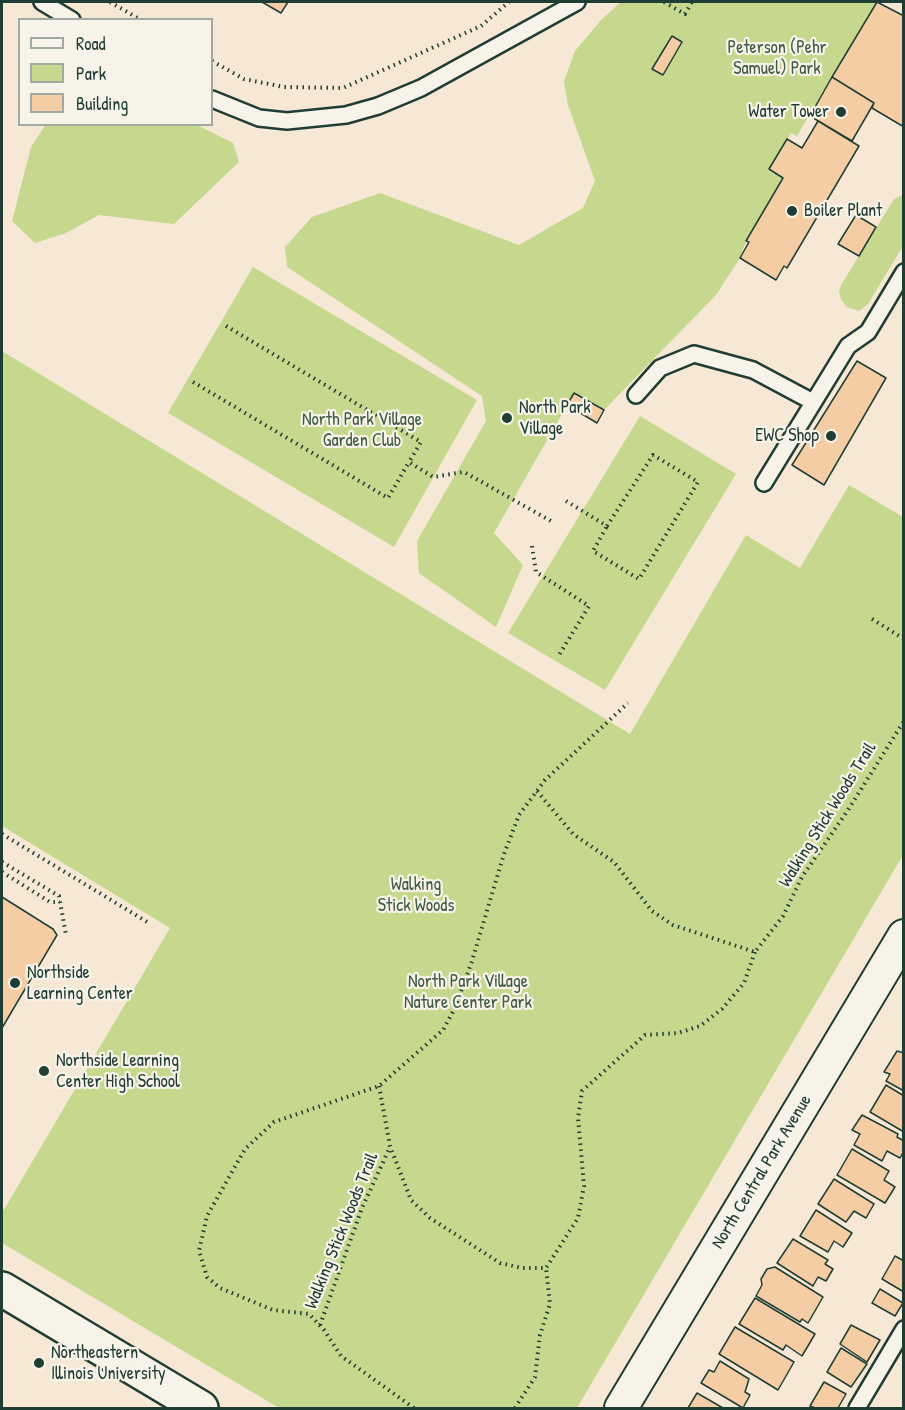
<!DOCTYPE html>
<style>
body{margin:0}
#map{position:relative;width:905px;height:1410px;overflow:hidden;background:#f6e8d4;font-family:"Patrick Hand",sans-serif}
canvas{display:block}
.frame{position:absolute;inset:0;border:3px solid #1f3d34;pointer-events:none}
.legend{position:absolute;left:18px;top:18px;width:195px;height:108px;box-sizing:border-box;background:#f7f3e8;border:2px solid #a1aaa0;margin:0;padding:8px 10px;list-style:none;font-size:18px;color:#1f3d34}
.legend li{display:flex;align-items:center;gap:12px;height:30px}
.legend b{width:30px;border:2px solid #a1aaa0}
</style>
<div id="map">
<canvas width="905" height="1410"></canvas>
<div class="frame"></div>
<ul class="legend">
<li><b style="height:8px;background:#f7f3e8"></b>Road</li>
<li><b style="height:16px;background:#c6d88d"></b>Park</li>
<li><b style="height:16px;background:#f5cda5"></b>Building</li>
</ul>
</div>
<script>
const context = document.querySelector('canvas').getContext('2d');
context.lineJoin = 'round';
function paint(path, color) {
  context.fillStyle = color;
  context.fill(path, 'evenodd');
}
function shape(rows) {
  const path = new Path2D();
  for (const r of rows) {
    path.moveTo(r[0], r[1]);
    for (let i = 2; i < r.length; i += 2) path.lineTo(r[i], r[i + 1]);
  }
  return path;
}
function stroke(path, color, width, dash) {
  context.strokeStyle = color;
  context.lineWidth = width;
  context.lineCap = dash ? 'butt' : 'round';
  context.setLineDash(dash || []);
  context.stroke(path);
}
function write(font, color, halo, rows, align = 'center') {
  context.font = font + ' "Patrick Hand",sans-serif';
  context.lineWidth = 4.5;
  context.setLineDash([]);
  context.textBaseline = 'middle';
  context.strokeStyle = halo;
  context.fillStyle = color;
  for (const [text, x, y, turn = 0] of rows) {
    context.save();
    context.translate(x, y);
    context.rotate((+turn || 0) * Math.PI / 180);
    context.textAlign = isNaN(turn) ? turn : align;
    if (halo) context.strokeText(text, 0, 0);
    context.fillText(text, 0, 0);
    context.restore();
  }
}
paint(shape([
 [621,2,877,2,797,136,791,133,769,169,783,178,746,241,740,258,716,295,604,410,574,393,494,533,523,565,496,627,419,573,417,541,486,421,482,396,287,267,285,247,312,217,380,193,519,245,583,208,595,181,568,105,564,81,575,51,601,20],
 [46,124,197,125,233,143,239,162,174,224,99,215,66,233,35,243,12,221,31,147],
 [903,195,903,246,868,304,859,311,847,307,841,299,839,291,841,285,894,199],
 [253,267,477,400,394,547,168,413],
 [2,351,630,734,746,535,800,568,849,485,903,517,903,855,577,1408,279,1408,2,1243,2,1213,170,928,2,826],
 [640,416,736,474,605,690,508,633]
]), '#c6d88d');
const building = shape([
 [262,2,288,2,281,13,262,2],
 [877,2,904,16,904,127,872,108,874,103,832,77,877,2],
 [672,36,682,42,663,75,652,69,672,36],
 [832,77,874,103,852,141,810,116,832,77],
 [818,121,859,146,787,268,784,266,776,280,740,258,749,242,746,241,783,178,769,169,787,139,802,148,818,121],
 [856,215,876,227,859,256,838,244,856,215],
 [857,361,886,378,824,485,792,465,857,361],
 [574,393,604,410,597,423,567,405,574,393],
 [2,897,53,929,57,935,2,1028,2,897],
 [897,1051,904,1053,904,1091,886,1081,890,1074,884,1072,897,1051],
 [886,1085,904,1096,904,1132,870,1112,886,1085],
 [862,1115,898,1134,897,1137,904,1141,904,1151,900,1158,887,1151,882,1161,854,1145,860,1134,852,1130,862,1115],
 [852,1149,889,1171,884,1180,895,1187,885,1203,837,1175,852,1149],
 [834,1179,874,1204,866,1218,854,1211,846,1222,818,1204,834,1179],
 [816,1210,852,1233,843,1247,834,1241,828,1252,800,1236,816,1210],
 [793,1239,828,1260,825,1264,833,1269,826,1281,818,1277,813,1286,777,1263,793,1239],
 [895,1256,904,1261,904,1292,882,1279,895,1256],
 [775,1267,823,1297,808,1323,802,1319,800,1322,756,1296,762,1285,761,1279,767,1269,775,1267],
 [880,1289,903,1303,895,1316,872,1303,880,1289],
 [755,1298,815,1334,802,1356,786,1345,783,1350,739,1324,755,1298],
 [851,1325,880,1340,867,1362,840,1344,851,1325],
 [735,1327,794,1362,778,1390,719,1354,735,1327],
 [841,1348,867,1364,851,1387,827,1372,841,1348],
 [720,1361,749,1379,745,1392,750,1395,743,1408,701,1383,709,1370,714,1372,720,1361],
 [824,1382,846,1394,838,1408,815,1408,810,1406,824,1382],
 [697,1393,723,1408,688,1408,697,1393]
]);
paint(building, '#f5cda5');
stroke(building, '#1f3d34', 1.5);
const service = shape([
 [42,2,72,20],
 [212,99,259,118,287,121,346,115,378,106,421,88,577,2],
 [636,395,660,368,694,354,753,370,813,402],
 [764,483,848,346,868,332,904,272],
 [857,1408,904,1329]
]);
const minor = shape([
 [621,1408,904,936]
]);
const tertiary = shape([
 [2,1289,201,1408]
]);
stroke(service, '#1f3d34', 20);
stroke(minor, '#1f3d34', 36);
stroke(tertiary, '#1f3d34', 38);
stroke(shape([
 [110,2,141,20],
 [664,2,685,14,692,2],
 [212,61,244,79,284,87,343,88,481,26,509,2],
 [226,326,421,442,409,462,433,477,464,472,551,521],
 [193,382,388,498,409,462],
 [566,501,607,526,653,455,698,482,639,579,593,551,607,526],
 [532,546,536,572,589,606,559,655],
 [872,619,904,639],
 [537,791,573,834,614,862,652,911,673,925,755,952,783,916,802,877,848,810,904,721],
 [2,834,149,923],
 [2,862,59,896,66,935],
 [2,872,50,902,60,902],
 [379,1086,390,1146,411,1200,430,1218,500,1263,522,1268,546,1268,578,1218,584,1186,578,1118,582,1091,645,1035,678,1033,700,1026,722,1009,744,983,755,952],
 [320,1325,362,1208,390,1147],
 [414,1408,341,1356,324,1330,309,1314,273,1310,220,1288,207,1277,199,1251,207,1216,245,1149,274,1122,379,1086,443,1030,455,1008,472,961,504,854,519,815,545,780,628,703],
 [515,1408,535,1377,540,1335,550,1304,546,1268]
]), '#1f3d34', 4, [1.5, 4.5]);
stroke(service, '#f7f3e8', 15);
stroke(minor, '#f7f3e8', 32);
stroke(tertiary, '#f7f3e8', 33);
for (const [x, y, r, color] of [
 [841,112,6,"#1f3d34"],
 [792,211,6,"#1f3d34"],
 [507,418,6,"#1f3d34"],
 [831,436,6,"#1f3d34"],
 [15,983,6,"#1f3d34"],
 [44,1071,6,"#1f3d34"],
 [39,1363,6,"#1f3d34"]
]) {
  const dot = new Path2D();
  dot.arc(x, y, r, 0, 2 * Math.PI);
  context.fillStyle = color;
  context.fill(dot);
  stroke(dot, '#f7f3e8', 2);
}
write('18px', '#405c46', '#f7f3e8', [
 ["Peterson (Pehr",777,48],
 ["Samuel) Park",777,69],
 ["North Park Village",362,420],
 ["Garden Club",362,441],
 ["Walking",416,885],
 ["Stick Woods",416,906],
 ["North Park Village",468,982],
 ["Nature Center Park",468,1003]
]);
write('18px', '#1f3d34', '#f7f3e8', [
 ["Water Tower",829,112,"right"],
 ["Boiler Plant",804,211],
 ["North Park",519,408],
 ["Village",519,429],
 ["EWC Shop",819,436,"right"],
 ["Northside",27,973],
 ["Learning Center",27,994],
 ["Northside Learning",56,1061],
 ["Center High School",56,1082],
 ["Northeastern",51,1353],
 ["Illinois University",51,1374]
], 'left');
write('18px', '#1f3d34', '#f7f3e8', [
 ["Walking Stick Woods Trail",828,815,-58],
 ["North Central Park Avenue",762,1172,-59],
 ["Walking Stick Woods Trail",342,1231,-68]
]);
</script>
